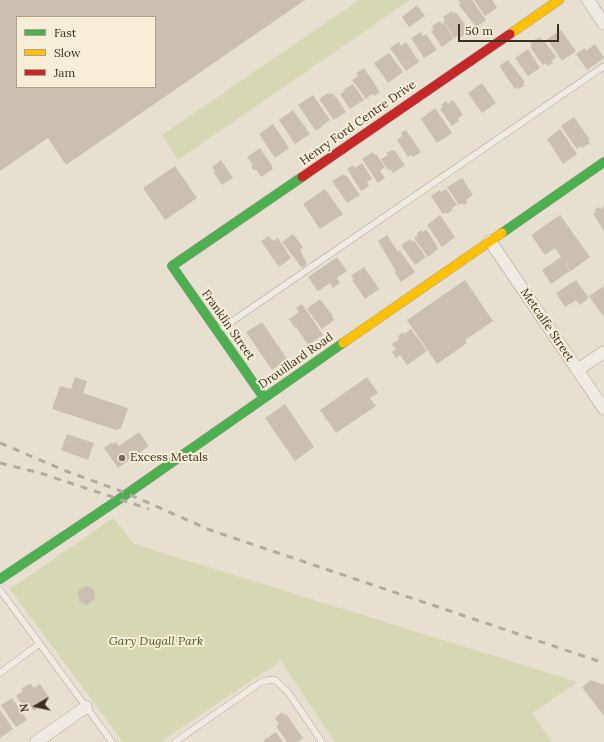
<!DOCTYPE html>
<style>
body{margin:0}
#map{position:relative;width:604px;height:742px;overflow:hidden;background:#e7e0d1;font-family:Lora,serif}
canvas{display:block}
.legend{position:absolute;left:16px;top:16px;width:140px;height:72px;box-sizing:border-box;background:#f7eed8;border:1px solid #ada18e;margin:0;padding:5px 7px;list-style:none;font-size:12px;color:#3d2e20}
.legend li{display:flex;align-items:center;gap:8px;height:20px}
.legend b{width:20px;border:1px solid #ada18e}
.north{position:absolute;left:16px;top:686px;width:40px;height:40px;-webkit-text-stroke:3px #f7eed8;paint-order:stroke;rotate:261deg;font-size:11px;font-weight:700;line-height:16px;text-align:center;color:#3d2e20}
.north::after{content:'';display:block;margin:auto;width:14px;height:18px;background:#3d2e20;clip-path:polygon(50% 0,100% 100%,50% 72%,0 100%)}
.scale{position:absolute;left:458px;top:24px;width:101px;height:18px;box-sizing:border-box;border:2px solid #3d2e20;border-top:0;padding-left:5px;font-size:12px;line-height:14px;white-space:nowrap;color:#3d2e20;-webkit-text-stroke:3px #f7eed8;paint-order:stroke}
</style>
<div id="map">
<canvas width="604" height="742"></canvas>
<ul class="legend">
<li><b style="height:5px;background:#4caf50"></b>Fast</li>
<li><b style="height:5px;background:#ffc107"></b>Slow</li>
<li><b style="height:5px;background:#c62828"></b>Jam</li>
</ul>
<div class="north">N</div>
<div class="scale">50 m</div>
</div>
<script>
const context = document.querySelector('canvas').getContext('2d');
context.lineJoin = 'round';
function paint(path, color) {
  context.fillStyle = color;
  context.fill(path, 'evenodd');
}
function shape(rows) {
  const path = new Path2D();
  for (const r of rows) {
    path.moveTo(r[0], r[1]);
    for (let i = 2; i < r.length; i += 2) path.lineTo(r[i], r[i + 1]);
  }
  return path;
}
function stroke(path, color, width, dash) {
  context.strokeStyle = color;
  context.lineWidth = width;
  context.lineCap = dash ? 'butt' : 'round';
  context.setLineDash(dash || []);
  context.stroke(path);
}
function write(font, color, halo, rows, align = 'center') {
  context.font = font + ' Lora,serif';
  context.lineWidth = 4;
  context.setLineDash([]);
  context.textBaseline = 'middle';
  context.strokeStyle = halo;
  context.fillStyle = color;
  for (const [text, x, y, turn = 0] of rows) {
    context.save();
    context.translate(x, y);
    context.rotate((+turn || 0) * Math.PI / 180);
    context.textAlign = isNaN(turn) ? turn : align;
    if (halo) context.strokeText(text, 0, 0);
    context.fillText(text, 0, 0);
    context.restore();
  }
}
paint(shape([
 [359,0,410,0,178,160,162,135],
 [113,518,134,544,578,682,532,713,552,742,335,742,281,661,160,742,123,742,10,589]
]), '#d6d7b3');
paint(shape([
 [0,0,305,0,66,165,48,138,0,171],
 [17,17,155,17,155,87,17,87],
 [458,0,472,0,486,20,476,27,459,5,461,4],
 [474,0,492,0,497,8,485,16],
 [417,5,425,16,409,27,402,17],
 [452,11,454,14,456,12,468,29,464,32,465,34,459,39,457,36,455,38,443,21,445,20,443,17],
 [440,21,442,24,443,22,454,38,442,47,431,31,434,29,432,26],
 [561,30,576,51,562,61,547,39],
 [421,32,423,36,426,34,437,50,424,58,411,38],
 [540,37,542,40,543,39,556,57,551,61,553,63,548,66,546,63,543,65,530,47,532,46,530,43],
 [399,42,401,46,406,42,419,62,406,71,390,48],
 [595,44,604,58,587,70,576,54,585,48,586,51],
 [528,49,540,68,528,76,515,58],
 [389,53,403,72,388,83,374,63],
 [508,60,525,82,523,83,525,85,519,89,518,87,515,89,499,66],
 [364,68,380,92,374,96,372,94,366,99,352,80,358,76,356,73],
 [482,83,496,103,482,113,468,93],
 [353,84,364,100,350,109,340,94,344,92,343,90],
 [328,93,329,95,332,93,335,97,336,97,346,112,334,120,319,99],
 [313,95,330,120,316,131,298,105],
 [453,100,463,115,458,118,459,121,452,126,440,109,443,107,441,105,446,101,448,104],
 [435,108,452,133,437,143,421,119],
 [293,110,310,134,295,144,279,120],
 [574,117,590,140,588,141,590,143,582,148,581,146,577,149,561,126],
 [273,124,289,148,275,158,259,134],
 [560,129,577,154,563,164,547,139],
 [406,130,421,152,413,157,411,155,408,157,397,140,402,136,401,133],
 [260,148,272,166,271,166,273,169,261,177,256,169,254,171,251,166,253,165,247,157],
 [394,150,405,165,393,173,390,169,388,170,381,159,388,155,386,153],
 [373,152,375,155,376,154,385,167,380,171,385,178,378,183,362,159],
 [221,160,233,178,222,185,214,173,215,172,212,167],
 [362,163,372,179,367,182,369,186,361,191,347,169,353,165,355,168],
 [175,166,197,198,165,220,143,188],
 [344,174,345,176,346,175,360,195,347,203,332,181],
 [462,178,473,195,466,200,468,202,464,205,462,203,459,205,447,187],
 [325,189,343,214,320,229,303,204],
 [446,189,457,205,452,208,453,210,447,214,446,212,443,214,431,196,440,190,441,192],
 [604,206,604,231,593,214,596,212,594,210,599,207,600,209],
 [440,215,455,237,442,247,427,225],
 [560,215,590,257,571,271,563,261,570,271,551,284,542,270,561,257,555,248,545,255,531,235],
 [426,229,437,246,436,246,438,249,428,257,414,238,418,235,417,233,421,230,423,232],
 [293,234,303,247,300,250,307,264,302,268,282,242],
 [387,235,398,252,400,251,415,272,401,282,394,272,396,271,378,241],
 [269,236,273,241,278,238,291,258,279,267,261,241],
 [410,239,412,242,414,240,426,257,415,265,401,245],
 [337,257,347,271,337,278,340,283,333,288,330,283,318,291,308,277],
 [364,267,379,289,365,299,352,280,354,279,351,276],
 [465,280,493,321,465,340,467,343,437,364,407,320],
 [576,280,589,298,580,305,576,300,565,307,556,293],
 [604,286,604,315,603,316,589,296],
 [320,299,333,316,332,317,334,320,322,329,307,309],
 [302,304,323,335,308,345,296,327,295,328,289,319,299,312,296,308],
 [262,322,287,359,272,370,246,332],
 [411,329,427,351,407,365,400,355,396,358,392,352,396,349,392,344,399,339,398,336,403,332,404,334],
 [75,377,87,381,83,393,128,408,121,428,116,430,52,409,60,386,71,389],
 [367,377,378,393,370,398,376,406,336,433,320,410],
 [285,404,314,447,295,461,265,418],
 [139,432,149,446,118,468,104,448,112,442,113,444,116,442,119,446],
 [67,434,94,443,88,460,61,450],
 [86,586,94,590,95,599,87,605,79,601,78,591],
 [591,680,604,685,604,716,582,687],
 [30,683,34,688,40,684,50,699,34,711,29,704,24,708,16,696,23,691,21,689],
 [12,698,27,720,16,727,1,705],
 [0,710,13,729,0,738],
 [282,712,284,715,286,714,303,738,298,742,287,742,276,726,279,724,275,718],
 [276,732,283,742,265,742,264,740]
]), '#cbbfb2');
const lane = shape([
 [218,331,604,66],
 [0,590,112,742],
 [0,673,39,644],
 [175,742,261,682,268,680,275,680,288,692,322,742]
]);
const street = shape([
 [588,0,604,24],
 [490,241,604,409],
 [577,370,604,352],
 [36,742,86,707]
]);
const fast = shape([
 [502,233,604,162],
 [264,398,172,266,302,177],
 [0,579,118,500,343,343]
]);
const slow = shape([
 [510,34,559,0],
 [343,343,502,233]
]);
const jam = shape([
 [302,177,510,34]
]);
stroke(lane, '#ada599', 7);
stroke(street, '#ada599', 13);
stroke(fast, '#9c958a', 10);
stroke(slow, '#9c958a', 10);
stroke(jam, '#9c958a', 10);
stroke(lane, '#efebe3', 6);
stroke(street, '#efebe3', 12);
stroke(fast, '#4caf50', 9);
stroke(slow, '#ffc107', 9);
stroke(jam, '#c62828', 9);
stroke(shape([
 [0,443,66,471,126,493,210,530,604,663],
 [0,463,40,473,149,509]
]), '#afaaa2', 3, [7, 7]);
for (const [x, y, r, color] of [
 [122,458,4,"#786c5e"]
]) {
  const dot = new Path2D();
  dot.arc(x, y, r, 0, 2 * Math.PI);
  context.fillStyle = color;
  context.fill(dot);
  stroke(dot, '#f7eed8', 1.5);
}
write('12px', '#3d2e20', '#f7eed8', [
 ["Henry Ford Centre Drive",358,123,-35],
 ["Franklin Street",228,325,55],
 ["Metcalfe Street",547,325,56],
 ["Drouillard Road",296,361,-35]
]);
write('12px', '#3d2e20', '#f7eed8', [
 ["Excess Metals",130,458]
], 'left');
write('italic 12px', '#4d5a26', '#f7eed8', [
 ["Gary Dugall Park",156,642]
]);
</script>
